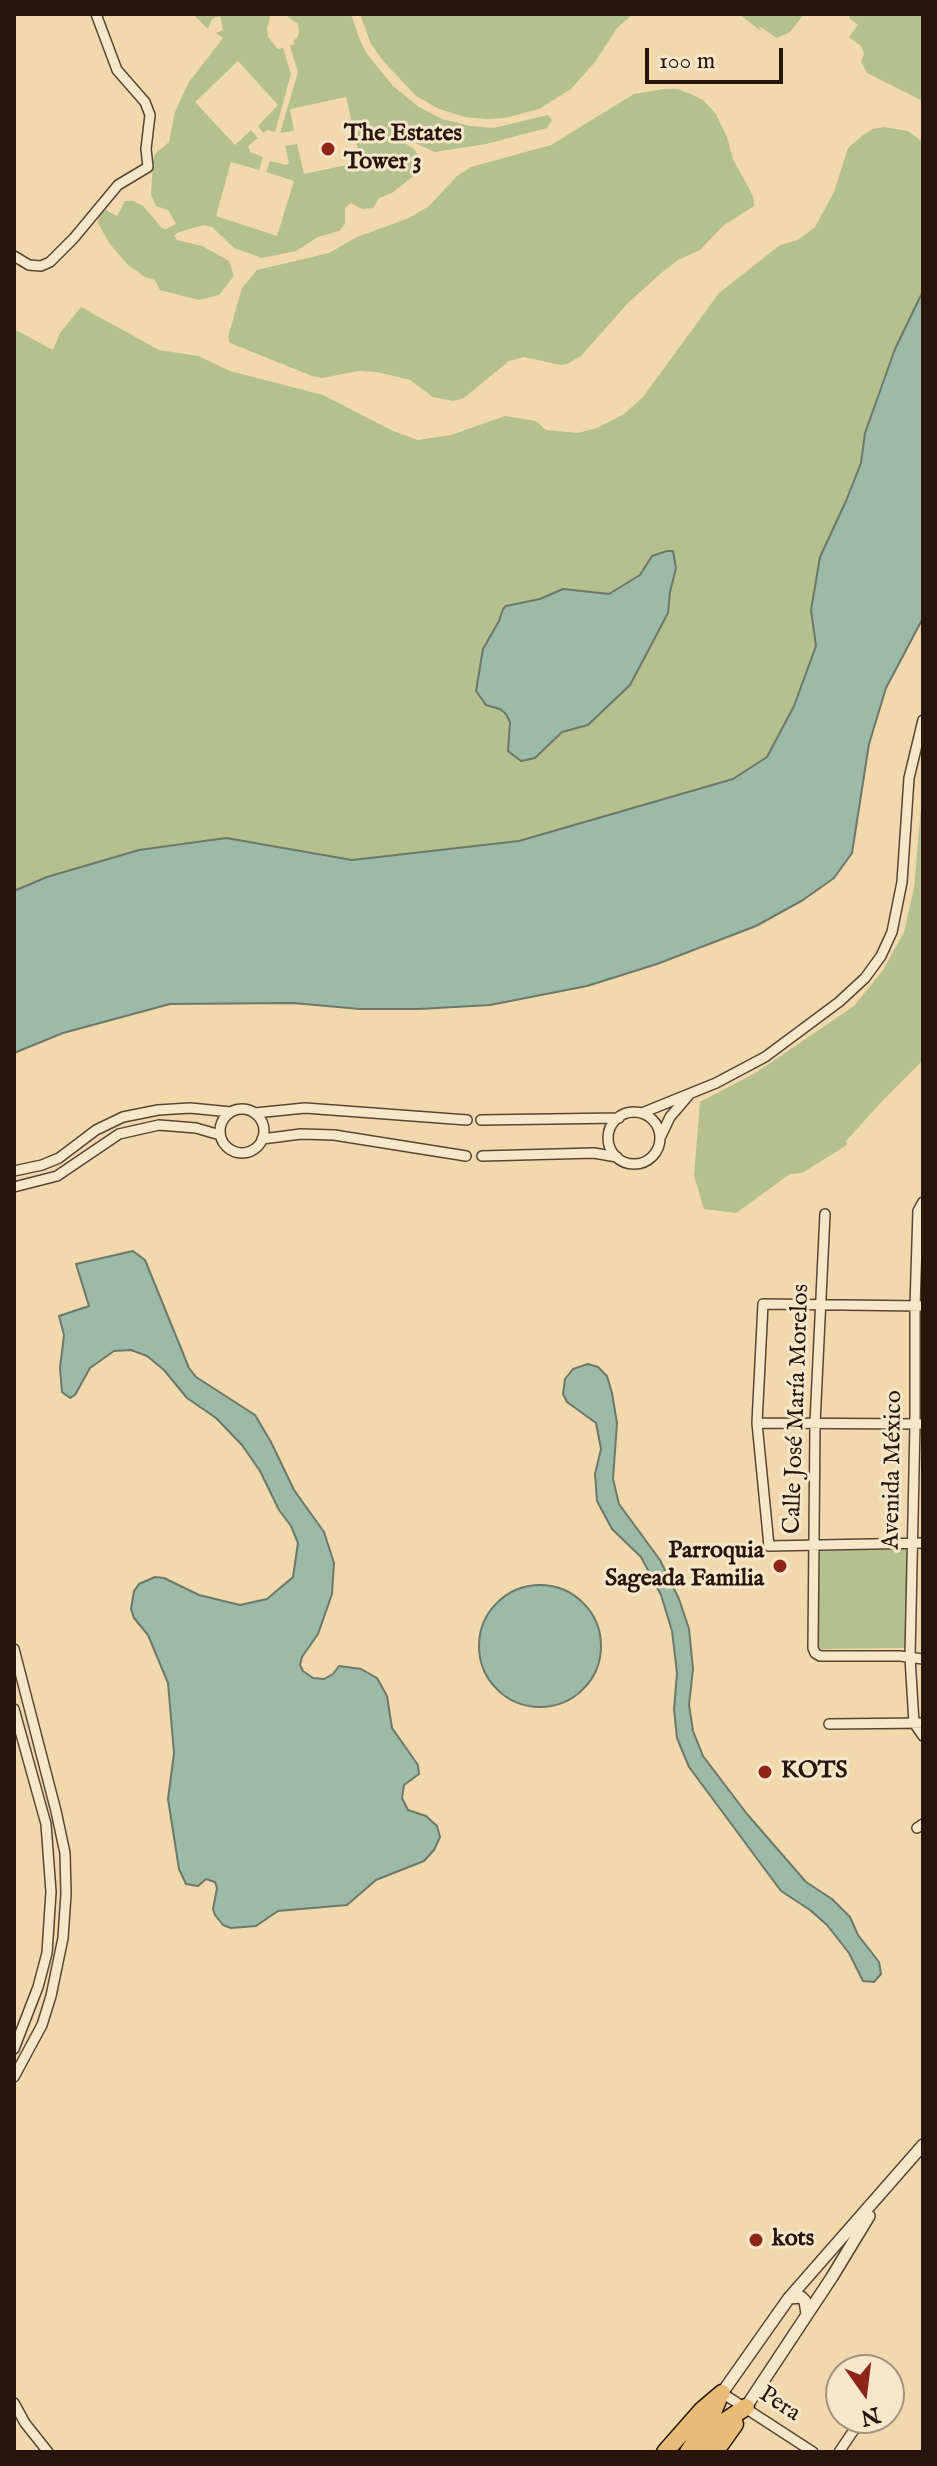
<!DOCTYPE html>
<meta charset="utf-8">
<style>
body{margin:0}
#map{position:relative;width:937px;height:2466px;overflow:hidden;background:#f1d9ad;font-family:"IM FELL English",serif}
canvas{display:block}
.frame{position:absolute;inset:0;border:16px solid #28140b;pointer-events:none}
.north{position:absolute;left:825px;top:2354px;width:80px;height:80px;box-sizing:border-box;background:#f6e6ca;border:2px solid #a4927e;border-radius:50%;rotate:166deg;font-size:22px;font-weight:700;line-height:32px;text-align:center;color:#28140b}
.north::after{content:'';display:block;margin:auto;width:28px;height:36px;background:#8f2418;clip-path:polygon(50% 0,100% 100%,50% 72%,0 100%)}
.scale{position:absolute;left:645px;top:48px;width:138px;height:36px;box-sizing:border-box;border:4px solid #28140b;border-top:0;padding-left:10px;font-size:24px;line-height:28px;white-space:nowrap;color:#28140b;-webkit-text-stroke:6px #f6e6ca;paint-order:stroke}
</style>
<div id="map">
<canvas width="937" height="2466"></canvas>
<div class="frame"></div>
<div class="north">N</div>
<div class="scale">100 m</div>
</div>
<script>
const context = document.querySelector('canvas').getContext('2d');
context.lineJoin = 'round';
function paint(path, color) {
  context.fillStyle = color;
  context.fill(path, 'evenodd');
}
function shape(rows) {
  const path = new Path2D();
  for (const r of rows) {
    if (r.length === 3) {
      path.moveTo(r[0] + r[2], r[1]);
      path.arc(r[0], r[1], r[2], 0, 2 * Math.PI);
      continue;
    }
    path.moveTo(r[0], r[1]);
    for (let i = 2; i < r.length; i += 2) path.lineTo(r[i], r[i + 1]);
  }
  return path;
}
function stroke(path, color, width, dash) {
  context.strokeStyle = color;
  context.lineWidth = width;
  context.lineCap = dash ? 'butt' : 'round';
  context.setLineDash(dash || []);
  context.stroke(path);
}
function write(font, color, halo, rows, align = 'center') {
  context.font = font + ' "IM FELL English",serif';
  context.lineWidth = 6;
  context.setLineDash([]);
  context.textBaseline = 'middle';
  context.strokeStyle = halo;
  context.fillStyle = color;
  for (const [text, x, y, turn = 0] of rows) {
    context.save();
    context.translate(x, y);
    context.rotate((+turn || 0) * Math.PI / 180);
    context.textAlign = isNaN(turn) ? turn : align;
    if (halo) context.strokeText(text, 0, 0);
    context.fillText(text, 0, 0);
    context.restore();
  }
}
paint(shape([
 [193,14,271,14,267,28,268,37,278,49,283,48,291,74,275,132,267,130,263,133,258,126,278,105,238,61,195,102,235,145,251,130,258,138,248,146,250,152,263,157,259,170,231,162,216,216,277,236,294,181,266,172,270,161,286,165,289,163,285,146,297,144,304,174,361,162,346,97,290,109,294,131,280,133,298,72,290,46,295,44,293,41,297,38,299,32,298,24,284,14,351,14,360,40,367,54,393,86,419,107,442,119,470,126,494,128,548,115,552,120,547,128,486,144,435,152,417,144,389,125,400,140,414,149,421,160,421,170,392,193,379,198,373,208,362,209,351,203,345,208,345,224,339,231,318,237,296,251,262,258,234,248,212,227,204,225,179,232,174,236,177,240,202,246,215,253,229,261,234,276,219,295,199,300,160,290,155,280,145,277,128,265,109,243,98,223,99,212,106,210,117,216,125,201,134,201,143,206,162,228,166,229,176,224,168,210,156,206,151,195,153,160,155,154,169,142,175,112,189,82,223,38,216,33,223,30,220,16,212,19,208,29],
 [360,14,633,14,617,28,595,62,571,89,539,109,505,118,486,119,465,117,439,109,416,96,384,62,371,44],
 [739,14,804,14,790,32,777,38,759,26,761,31],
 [850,14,923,14,923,101,867,73,861,62,864,54,861,46,849,37,858,25,849,18],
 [664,89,678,89,691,94,703,100,716,114,727,137,733,159,753,196,754,206,723,226,700,250,678,260,660,274,627,304,581,356,567,364,560,365,524,357,509,361,464,398,453,401,433,397,410,380,377,372,359,371,322,378,312,376,230,343,228,337,242,288,257,270,329,253,357,237,409,218,429,206,457,176,471,167,551,145,634,94],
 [884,127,908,131,923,142,923,291,895,349,878,394,865,433,861,463,811,610,816,646,794,706,767,757,733,779,519,841,352,860,226,838,139,850,47,877,14,891,14,329,53,350,60,333,81,307,159,350,198,356,230,371,323,395,393,431,418,440,451,435,505,416,536,421,546,430,578,433,597,428,624,414,643,397,719,293,780,245,798,240,815,227,834,192,848,148,862,136,873,129],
 [923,785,923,1060,885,1098,846,1141,847,1145,802,1173,790,1174,736,1213,704,1209,694,1176,700,1102,757,1072,854,1006,883,970,904,932,914,888],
 [908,1549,905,1648,817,1649,818,1551]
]), '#b4c08e');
const water = shape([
 [923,291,923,618,886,688,869,744,852,853,834,878,803,900,756,926,657,964,587,986,490,1005,419,1009,360,1009,293,1003,170,1004,63,1033,14,1053,14,891,47,877,139,850,226,838,352,860,519,841,733,779,767,757,794,706,816,646,811,610,820,557,846,501,861,463,865,433,895,349,923,291],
 [667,551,673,551,676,568,670,592,668,613,630,685,588,725,562,732,535,758,521,761,517,758,508,751,510,722,506,714,500,709,486,705,476,691,483,649,499,621,503,609,506,606,540,599,563,589,609,594,640,575,652,556,667,551],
 [133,1251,145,1260,189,1368,196,1377,255,1415,271,1442,294,1490,324,1532,334,1563,332,1594,318,1634,302,1657,300,1665,303,1671,313,1678,324,1679,333,1674,339,1666,361,1669,377,1678,387,1696,392,1728,418,1765,419,1774,404,1785,402,1798,408,1810,426,1816,437,1826,440,1837,434,1850,424,1861,376,1880,347,1905,278,1911,256,1926,231,1928,223,1925,215,1915,213,1909,217,1888,215,1882,206,1879,198,1886,186,1884,179,1869,168,1799,174,1753,168,1683,148,1635,134,1618,131,1609,134,1591,139,1584,155,1577,164,1578,199,1595,240,1605,267,1599,293,1577,298,1543,291,1526,279,1510,260,1471,242,1445,216,1418,187,1398,164,1370,147,1356,131,1350,114,1351,90,1368,75,1395,70,1398,62,1392,60,1368,64,1335,59,1316,89,1306,76,1264,133,1251],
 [588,1364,598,1367,607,1376,612,1393,617,1423,613,1479,619,1504,660,1560,679,1599,689,1629,693,1669,689,1705,693,1731,703,1756,747,1814,806,1882,832,1899,850,1917,858,1935,879,1962,881,1974,874,1982,863,1981,849,1953,827,1925,810,1910,781,1891,689,1767,677,1738,674,1709,677,1673,672,1631,661,1595,641,1557,612,1529,597,1501,595,1474,601,1449,596,1423,567,1402,563,1394,565,1379,573,1369,588,1364],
 [540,1646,61]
]);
paint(water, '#9bbaa8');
stroke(water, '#6d7869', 2);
const minor = shape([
 [14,256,29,265,41,266,50,262,74,238,118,185,148,167,146,149,150,115,145,102,117,70,96,14],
 [242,1131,22],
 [634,1138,26],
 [255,1113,305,1108,467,1120],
 [642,1113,716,1083,765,1057,839,1002,865,978,881,956,892,932,902,882,909,778,923,720],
 [481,1120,619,1118],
 [661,1136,670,1117,688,1096],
 [262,1139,301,1134,334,1135,466,1156],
 [482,1156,594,1153,617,1157],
 [14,1171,42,1165,59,1158,96,1130,123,1117,158,1110,190,1108,231,1112],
 [14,1187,57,1176,119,1134,159,1125,196,1128,220,1135],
 [923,1202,918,1211,915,1306,915,1424,910,1658,914,1723,923,1736],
 [825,1214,815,1423,813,1648,815,1653,820,1656,900,1656,923,1659],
 [923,1306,763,1304,757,1423,769,1546,923,1543],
 [757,1423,923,1424],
 [14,1649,56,1811,65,1853,66,1894,63,1938,51,1996,42,2025,14,2077],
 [14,1709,46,1824,51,1892,47,1953,38,1987,14,2049],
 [829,1724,923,1723],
 [917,1828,923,1824],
 [722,2393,813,2452],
 [14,2403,25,2423,48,2452],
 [839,2452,862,2418]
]);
const tertiary = shape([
 [789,2298,801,2297,805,2301,807,2314],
 [722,2393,789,2298,923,2145],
 [746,2407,832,2277,869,2216]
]);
const trunk = shape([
 [665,2452,702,2410,722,2393],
 [688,2452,712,2415,719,2398],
 [698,2452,725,2421,746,2407],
 [715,2452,735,2424]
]);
stroke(minor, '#5a4534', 12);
stroke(tertiary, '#5a4534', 14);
stroke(trunk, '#28140b', 19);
stroke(minor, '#f6e6ca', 9);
stroke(tertiary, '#f6e6ca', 11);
stroke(trunk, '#e8bc76', 16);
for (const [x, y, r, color] of [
 [328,149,8,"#8f2418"],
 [780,1566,8,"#8f2418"],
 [765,1772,8,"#8f2418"],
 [756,2240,8,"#8f2418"]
]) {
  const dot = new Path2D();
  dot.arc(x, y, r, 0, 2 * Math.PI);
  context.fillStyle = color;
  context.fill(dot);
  stroke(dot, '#f6e6ca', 3);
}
write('bold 24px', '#28140b', '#f6e6ca', [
 ["The Estates",344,135],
 ["Tower 3",344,163],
 ["Parroquia",764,1552,"right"],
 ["Sageada Familia",764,1580,"right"],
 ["KOTS",781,1772],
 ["kots",772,2240]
], 'left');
write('24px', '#28140b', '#f6e6ca', [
 ["Calle José María Morelos",798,1409,-88],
 ["Avenida México",894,1470,-89],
 ["Pera",779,2405,33]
]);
</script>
